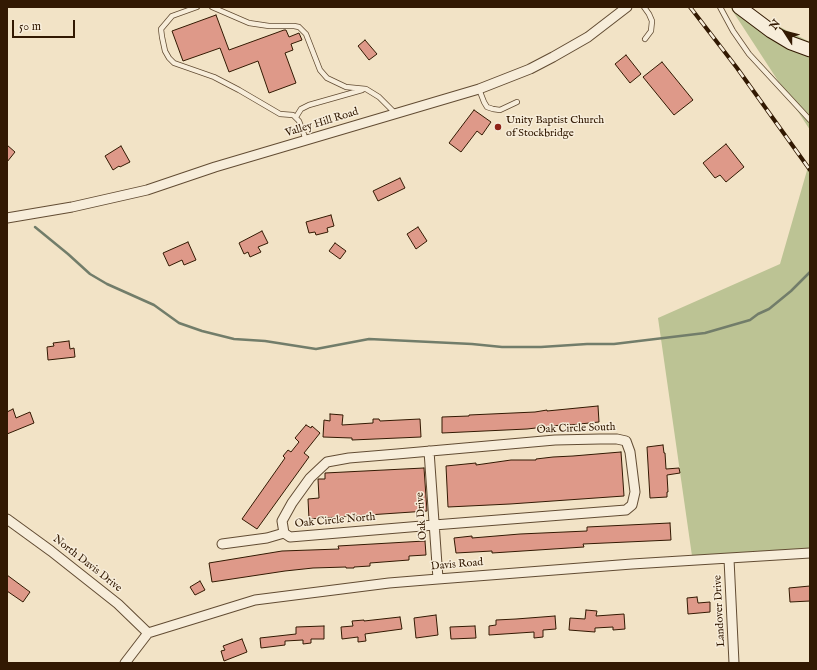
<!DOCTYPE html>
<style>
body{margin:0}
#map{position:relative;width:817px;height:670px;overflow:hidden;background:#f2e3c6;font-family:"IM FELL English",serif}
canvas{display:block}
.frame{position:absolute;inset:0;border:8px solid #321902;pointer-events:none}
.north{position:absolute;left:765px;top:12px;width:40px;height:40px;-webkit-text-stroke:3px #f7edda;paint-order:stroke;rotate:306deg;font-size:11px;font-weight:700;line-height:16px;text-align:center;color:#321902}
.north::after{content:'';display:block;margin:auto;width:14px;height:18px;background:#321902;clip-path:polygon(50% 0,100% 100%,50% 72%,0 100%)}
.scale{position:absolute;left:12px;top:20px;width:63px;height:18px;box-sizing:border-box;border:2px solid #321902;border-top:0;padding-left:5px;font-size:12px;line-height:14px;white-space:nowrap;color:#321902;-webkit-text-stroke:3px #f7edda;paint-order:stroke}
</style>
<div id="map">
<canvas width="817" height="670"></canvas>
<div class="frame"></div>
<div class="north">N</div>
<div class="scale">50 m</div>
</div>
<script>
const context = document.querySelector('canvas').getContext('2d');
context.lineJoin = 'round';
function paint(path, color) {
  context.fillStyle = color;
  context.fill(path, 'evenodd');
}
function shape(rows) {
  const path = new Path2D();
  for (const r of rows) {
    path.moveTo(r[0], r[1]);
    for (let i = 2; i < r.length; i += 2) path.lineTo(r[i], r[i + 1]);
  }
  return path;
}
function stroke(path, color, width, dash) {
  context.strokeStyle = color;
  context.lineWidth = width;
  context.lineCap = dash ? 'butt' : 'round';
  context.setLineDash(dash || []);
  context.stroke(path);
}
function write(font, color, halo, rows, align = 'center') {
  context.font = font + ' "IM FELL English",serif';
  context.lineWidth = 3;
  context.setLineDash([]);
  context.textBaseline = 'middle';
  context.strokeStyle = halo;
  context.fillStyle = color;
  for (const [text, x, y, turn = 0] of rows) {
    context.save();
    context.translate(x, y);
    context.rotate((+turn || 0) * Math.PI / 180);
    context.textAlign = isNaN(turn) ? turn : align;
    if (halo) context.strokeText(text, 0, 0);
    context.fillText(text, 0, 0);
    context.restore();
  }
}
paint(shape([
 [730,7,740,7,810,42,810,130],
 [810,160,810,551,692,556,658,318,780,264]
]), '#bcc394');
stroke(shape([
 [35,227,68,254,90,274,107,284,154,305,179,323,202,331,234,339,265,341,316,349,369,339,472,344,502,347,541,347,587,344,614,344,705,333,750,320,758,314,769,309,791,291,810,272]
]), '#727d6a', 2.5);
const building = shape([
 [216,15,229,50,284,30,286,30,289,37,299,33,302,40,291,44,293,50,285,53,296,83,269,93,258,61,229,72,220,48,183,61,172,31,216,15],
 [365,40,377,54,369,60,358,46,365,40],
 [626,55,641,74,630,83,615,64,626,55],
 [662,62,693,100,674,115,643,77,662,62],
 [474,110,491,122,482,135,477,131,461,152,449,143,474,110],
 [726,144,744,167,726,182,720,175,715,178,703,163,726,144],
 [7,145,15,152,7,162,7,145],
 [121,146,130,162,120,167,119,166,113,170,105,156,121,146],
 [400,178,405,188,378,201,373,191,400,178],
 [331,215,334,226,327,228,328,232,316,235,315,232,309,233,306,222,331,215],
 [418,227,427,241,416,249,407,234,418,227],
 [262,231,268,243,258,247,261,252,250,257,248,252,244,254,239,243,262,231],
 [188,242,196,260,184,265,182,260,169,266,163,253,188,242],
 [335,243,346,251,340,259,329,251,335,243],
 [69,341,70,349,74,348,75,357,48,360,47,347,54,346,53,343,69,341],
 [598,406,599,422,570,425,570,424,527,429,442,433,442,417,469,416,469,415,535,412,547,410,547,411,598,406],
 [13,409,16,418,30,412,34,423,7,434,7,412,13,409],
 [330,414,343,415,342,425,373,423,373,419,379,419,380,421,420,419,421,437,352,440,352,438,323,437,324,420,330,421,330,414],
 [306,425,311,428,312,426,320,433,304,453,309,457,257,529,242,519,285,458,283,456,288,450,291,452,299,442,295,438,306,425],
 [663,445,664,453,665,453,666,469,679,468,680,473,667,475,668,492,667,492,667,497,650,498,647,447,663,445],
 [621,452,624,496,510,504,448,507,446,466,476,463,476,465,511,460,536,460,536,459,553,457,573,456,621,452],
 [424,468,427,511,309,519,308,499,319,498,318,479,325,479,325,473,424,468],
 [670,523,671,540,583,544,584,547,492,553,492,551,456,553,454,538,472,536,472,538,520,534,587,531,587,527,670,523],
 [425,541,426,555,409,556,409,560,370,563,370,566,354,567,354,568,346,568,346,567,313,568,285,571,212,582,209,563,282,551,339,549,338,546,425,541],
 [7,575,30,592,23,602,7,591,7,575],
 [200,581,205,590,195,595,190,587,200,581],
 [810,586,810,601,790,602,789,588,810,586],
 [697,597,698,603,710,602,710,612,688,614,687,598,697,597],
 [586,610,597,611,596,616,624,614,625,629,613,630,613,627,595,628,595,632,569,630,570,618,585,619,586,610],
 [436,615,438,635,416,638,414,618,436,615],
 [555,616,556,629,543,630,543,637,534,638,534,632,489,635,489,626,496,625,496,620,516,619,555,616],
 [400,617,402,629,365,634,366,641,358,642,358,637,342,639,341,627,353,626,352,621,364,620,364,621,400,617],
 [324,626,324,639,311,639,311,643,303,644,303,640,285,641,285,645,261,648,260,638,296,634,296,627,324,626],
 [475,626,476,638,451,639,450,627,475,626],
 [242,639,247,652,224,661,221,651,225,650,223,646,242,639]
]);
paint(building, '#de9989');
stroke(building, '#321902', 1);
const lane = shape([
 [197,7,172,16,161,29,162,37,165,51,169,58,174,63,214,77,239,90,280,114,293,115,299,121,306,140],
 [212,7,249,23,269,26,294,26,299,27,306,34,320,70,327,78,346,87,366,89,379,97,396,114],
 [644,7,649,14,652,21,651,31,645,39],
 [720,7,733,31,749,54,810,120],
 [479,89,484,102,487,107,493,109,500,110,517,102],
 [296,117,301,109,309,105,362,90]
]);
const street = shape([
 [7,218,72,207,147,190,215,167,479,89,530,69,553,57,588,37,627,7],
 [600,439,617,439,626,441,630,452,635,492,632,505,626,510,434,525,290,537,284,533,282,521,292,503,310,478,327,462,349,458,397,454,555,440,600,439],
 [429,451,438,579],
 [7,519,51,551,118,604,148,633],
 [222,544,267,538,284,533],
 [729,559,734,663],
 [125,663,148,633,255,600,389,583,438,579,632,564,810,553]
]);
const secondary = shape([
 [739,7,771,31,791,43,810,50]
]);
stroke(lane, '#624c33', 6);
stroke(street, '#624c33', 11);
stroke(secondary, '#321902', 15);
stroke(lane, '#f7edda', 4.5);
stroke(street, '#f7edda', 9);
stroke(secondary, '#f7edda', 13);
const rail = shape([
 [690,7,737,68,810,170]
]);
stroke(rail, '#321902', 4);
stroke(rail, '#f7edda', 2.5, [8]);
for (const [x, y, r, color] of [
 [498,127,4,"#8f2418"]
]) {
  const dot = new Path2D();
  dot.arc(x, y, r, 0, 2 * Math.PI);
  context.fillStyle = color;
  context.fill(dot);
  stroke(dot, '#f7edda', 1.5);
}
write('11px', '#321902', '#f7edda', [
 ["Unity Baptist Church",506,121],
 ["of Stockbridge",506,134]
], 'left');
write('11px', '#321902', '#f7edda', [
 ["Valley Hill Road",322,123,-17],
 ["Oak Circle South",576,429,-2],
 ["Oak Drive",422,516,-94],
 ["Oak Circle North",335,521,-5],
 ["North Davis Drive",87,564,38],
 ["Davis Road",457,565,-5],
 ["Landover Drive",720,611,-93]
]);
</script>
